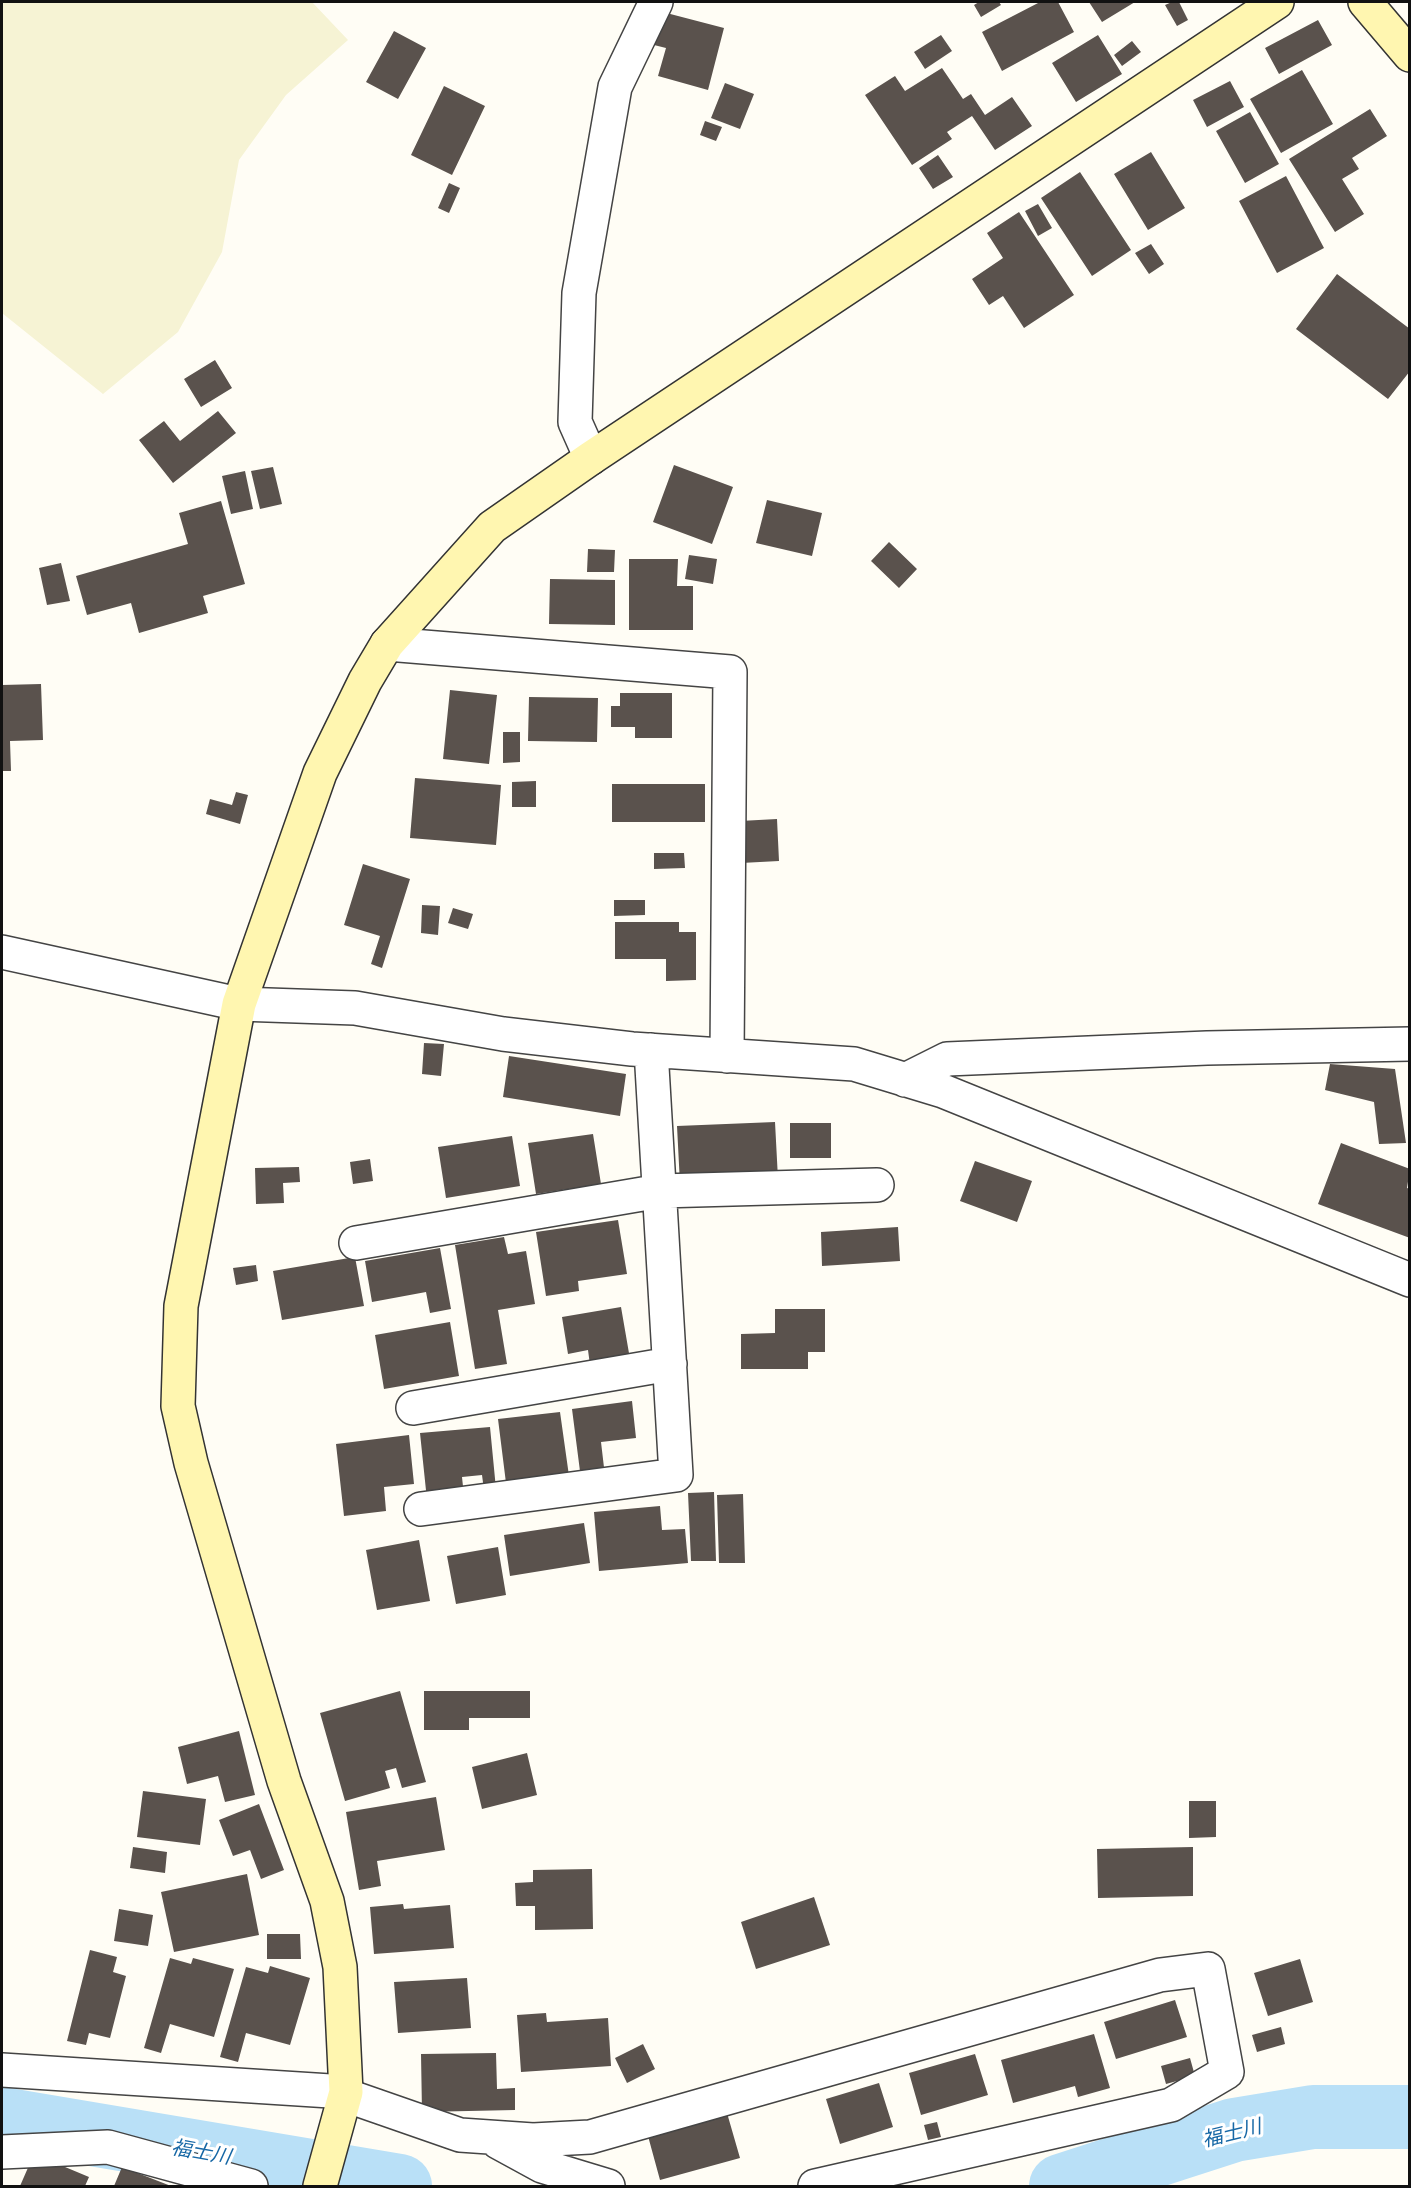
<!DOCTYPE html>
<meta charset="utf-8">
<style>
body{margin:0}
#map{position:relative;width:1411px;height:2188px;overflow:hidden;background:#fffdf5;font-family:"PT Serif",serif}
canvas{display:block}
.frame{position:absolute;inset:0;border:3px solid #111;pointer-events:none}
</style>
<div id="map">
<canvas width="1411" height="2188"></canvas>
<div class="frame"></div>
</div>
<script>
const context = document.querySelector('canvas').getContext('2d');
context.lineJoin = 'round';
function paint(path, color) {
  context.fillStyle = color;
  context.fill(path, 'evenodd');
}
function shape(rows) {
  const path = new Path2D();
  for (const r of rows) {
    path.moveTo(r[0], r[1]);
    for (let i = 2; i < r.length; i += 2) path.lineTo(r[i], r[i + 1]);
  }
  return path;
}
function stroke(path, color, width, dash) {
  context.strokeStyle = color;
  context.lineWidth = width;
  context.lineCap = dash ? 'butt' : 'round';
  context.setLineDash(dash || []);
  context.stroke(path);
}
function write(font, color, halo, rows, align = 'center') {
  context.font = font + ' "PT Serif","Noto Sans JP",serif';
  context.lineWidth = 6;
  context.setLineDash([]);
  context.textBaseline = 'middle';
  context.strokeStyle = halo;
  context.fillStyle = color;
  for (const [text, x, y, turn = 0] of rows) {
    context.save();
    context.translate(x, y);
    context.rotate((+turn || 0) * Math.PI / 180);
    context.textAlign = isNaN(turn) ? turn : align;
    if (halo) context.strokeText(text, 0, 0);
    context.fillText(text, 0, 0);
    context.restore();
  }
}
paint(shape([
 [2,2,312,2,348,40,286,95,239,160,222,252,178,332,103,394,2,313]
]), '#f6f3d4');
stroke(shape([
 [2,2119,400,2186],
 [1061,2186,1234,2130,1313,2117,1410,2117]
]), '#b9e0f7', 64);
paint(shape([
 [979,2,999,2,1001,5,981,17,974,5],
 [1040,2,1058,2,1074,32,1002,71,982,32],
 [1089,2,1135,2,1102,22],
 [1172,2,1179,2,1188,20,1177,26,1165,5],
 [655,10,724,28,708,90,658,76,666,48,646,43],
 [1318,20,1332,45,1279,74,1265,48],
 [394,31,426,48,398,99,366,82],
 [941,35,952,51,925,69,914,52],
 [1098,35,1122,74,1076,102,1052,63],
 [1132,41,1141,52,1122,66,1114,55],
 [942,68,963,99,971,94,985,115,1012,97,1032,126,995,150,972,116,947,132,952,139,912,165,865,95,895,76,905,91],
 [1302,70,1333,124,1281,153,1250,99],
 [1230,81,1244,107,1207,127,1193,100],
 [725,83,754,94,740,129,711,118],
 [444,86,485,106,452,175,411,155],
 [1370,109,1387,136,1352,158,1359,169,1342,179,1364,214,1335,232,1289,159],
 [1250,112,1279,164,1245,183,1216,131],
 [705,121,722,127,716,141,700,135],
 [1151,152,1185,208,1148,230,1114,174],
 [938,155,953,177,933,189,919,168],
 [1080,172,1131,250,1092,276,1041,198],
 [1286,176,1324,248,1277,273,1239,201],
 [449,183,460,188,449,213,438,208],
 [1038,204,1052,228,1038,236,1025,211],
 [1019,212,1074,295,1024,328,1003,296,989,305,972,279,1003,258,987,233],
 [1151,244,1164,264,1149,274,1135,253],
 [1337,274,1410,329,1410,371,1388,399,1296,329],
 [215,360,232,388,201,407,184,379],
 [218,411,236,433,173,483,139,440,164,421,180,441],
 [674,465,733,487,712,544,653,522],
 [273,467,282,504,260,509,251,471],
 [245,471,253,509,231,514,222,476],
 [767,500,822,513,812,556,756,543],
 [221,501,245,584,203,596,208,613,139,633,131,603,87,615,76,576,188,544,179,513],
 [889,542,917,569,899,588,871,561],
 [588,549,615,550,614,572,587,572],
 [689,555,717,559,713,584,685,579],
 [629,559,678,559,677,586,693,586,693,630,629,630],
 [61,563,70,601,47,605,39,568],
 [550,579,615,580,615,625,549,624],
 [41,684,43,740,10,741,11,771,2,771,2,685],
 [450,690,497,695,489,764,443,759],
 [620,693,672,693,672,738,635,738,635,727,611,727,611,706,620,706],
 [529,697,598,698,597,742,528,741],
 [503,732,520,732,520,762,503,763],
 [415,778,501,785,496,845,410,838],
 [536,781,536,807,512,807,512,782],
 [612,784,705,784,705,822,612,822],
 [236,792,248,795,240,824,206,814,210,799,232,805],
 [777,819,779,861,741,863,740,821],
 [654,853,684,853,685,868,654,869],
 [363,864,410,879,382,968,371,964,380,936,344,925],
 [614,900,645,900,645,915,614,916],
 [422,905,440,906,438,935,421,933],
 [453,908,473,914,468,929,448,923],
 [615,922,679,922,679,932,696,932,696,980,666,981,666,959,615,959],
 [424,1043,444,1044,441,1076,422,1074],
 [509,1056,626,1074,620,1116,503,1097],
 [1330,1064,1395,1069,1406,1143,1379,1144,1374,1102,1325,1090],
 [775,1122,778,1179,680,1184,677,1126],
 [790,1123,831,1123,831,1158,790,1158],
 [593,1134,601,1184,536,1194,528,1143],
 [512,1136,520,1186,446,1198,438,1147],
 [1341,1143,1410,1169,1407,1188,1410,1189,1410,1238,1318,1204],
 [370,1159,373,1181,353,1184,350,1162],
 [975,1161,1032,1181,1017,1222,960,1201],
 [299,1167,300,1182,283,1183,284,1203,256,1204,255,1168],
 [618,1220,627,1274,578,1281,579,1291,546,1296,536,1232],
 [898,1227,900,1261,822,1266,821,1232],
 [504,1237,508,1254,526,1251,535,1304,498,1310,507,1364,475,1369,455,1245],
 [440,1248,451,1309,430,1313,426,1292,372,1302,365,1261],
 [355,1257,364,1306,282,1320,273,1271],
 [256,1265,258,1281,236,1285,233,1268],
 [621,1307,630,1359,590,1365,588,1350,568,1354,562,1317],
 [775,1309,825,1309,825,1352,808,1352,808,1369,741,1369,741,1334,775,1333],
 [450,1322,459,1376,384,1389,375,1335],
 [632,1401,636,1438,601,1442,605,1476,581,1479,572,1409],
 [560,1412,569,1476,506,1483,498,1419],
 [490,1427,496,1489,484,1490,482,1475,462,1477,464,1496,427,1500,420,1433],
 [409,1435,414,1484,384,1487,386,1511,344,1516,336,1444],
 [714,1492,716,1561,691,1561,688,1493],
 [743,1494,745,1563,719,1563,717,1495],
 [660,1506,662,1530,685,1529,688,1563,599,1571,594,1512],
 [584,1523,590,1563,510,1576,504,1535],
 [419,1540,430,1601,377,1610,366,1550],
 [498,1547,506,1595,456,1604,447,1556],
 [400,1691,426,1782,402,1788,396,1768,385,1771,390,1788,345,1801,320,1713],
 [424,1691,530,1691,530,1718,469,1718,469,1730,424,1730],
 [239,1731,255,1795,225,1802,218,1776,187,1784,178,1747],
 [527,1753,537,1795,482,1809,472,1767],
 [143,1791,206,1799,200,1845,137,1837],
 [436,1797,445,1850,377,1861,381,1886,359,1890,346,1812],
 [1189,1801,1216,1801,1216,1837,1189,1838],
 [259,1804,284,1870,261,1879,250,1850,233,1856,219,1820],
 [133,1847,167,1852,165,1873,130,1868],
 [1193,1847,1193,1896,1098,1898,1097,1849],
 [592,1869,593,1929,535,1930,535,1906,516,1906,515,1883,533,1882,533,1870],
 [247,1874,259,1935,174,1952,161,1892],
 [814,1897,830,1945,756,1969,741,1922],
 [403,1904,404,1909,450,1905,454,1948,374,1954,370,1907],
 [119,1909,153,1915,148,1946,114,1941],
 [267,1934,300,1934,301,1959,267,1959],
 [90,1950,117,1957,113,1972,126,1976,110,2038,89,2033,86,2045,67,2041],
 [170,1958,191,1964,193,1958,234,1969,214,2037,170,2024,161,2053,144,2048],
 [1300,1959,1313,2002,1268,2016,1254,1973],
 [270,1966,310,1978,290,2045,246,2033,238,2062,220,2057,246,1967,268,1973],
 [467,1978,471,2028,398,2033,394,1982],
 [1175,2000,1187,2037,1116,2059,1104,2022],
 [546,2013,547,2022,608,2018,611,2066,521,2072,517,2015],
 [1281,2027,1285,2044,1257,2052,1252,2035],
 [1094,2034,1110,2088,1078,2097,1075,2086,1013,2103,1001,2060],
 [643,2044,655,2069,627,2083,615,2058],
 [496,2053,497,2089,515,2088,515,2110,422,2112,421,2054],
 [975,2054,988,2095,921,2115,909,2073],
 [1190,2058,1195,2076,1166,2084,1161,2066],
 [879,2083,893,2127,840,2144,826,2099],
 [727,2113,740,2158,660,2180,648,2136],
 [937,2122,941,2137,928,2140,924,2125],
 [34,2154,89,2177,85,2186,20,2186],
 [122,2167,171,2186,114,2186]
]), '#5a524d');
const street = shape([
 [591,458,575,422,579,293,615,87,656,2],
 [387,644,730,672,727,1056],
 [2,952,239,1004,355,1008,503,1034,632,1049,854,1064,943,1091,1410,1280],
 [905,1080,947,1059,1207,1048,1410,1044],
 [356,1243,660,1191,877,1185],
 [413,1408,670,1364],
 [421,1509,676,1475,651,1050],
 [2,2070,346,2092],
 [345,2095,460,2135,533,2140,590,2137,1160,1975,1208,1969,1227,2072,1171,2105,815,2186],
 [498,2142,542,2166,608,2186],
 [2,2152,108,2147,251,2186]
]);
const secondary = shape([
 [1365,2,1410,55],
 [320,2186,346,2092,340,1967,327,1901,284,1781,191,1463,178,1406,181,1306,239,1004,320,773,365,681,387,644,492,527,591,458,1277,2]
]);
stroke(street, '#444', 36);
stroke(secondary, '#333', 36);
stroke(street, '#fff', 33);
stroke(secondary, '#fff6b0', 33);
write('italic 20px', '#1768a6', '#fff', [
 ["福士川",1232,2134,-14],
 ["福士川",201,2153,10]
]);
</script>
